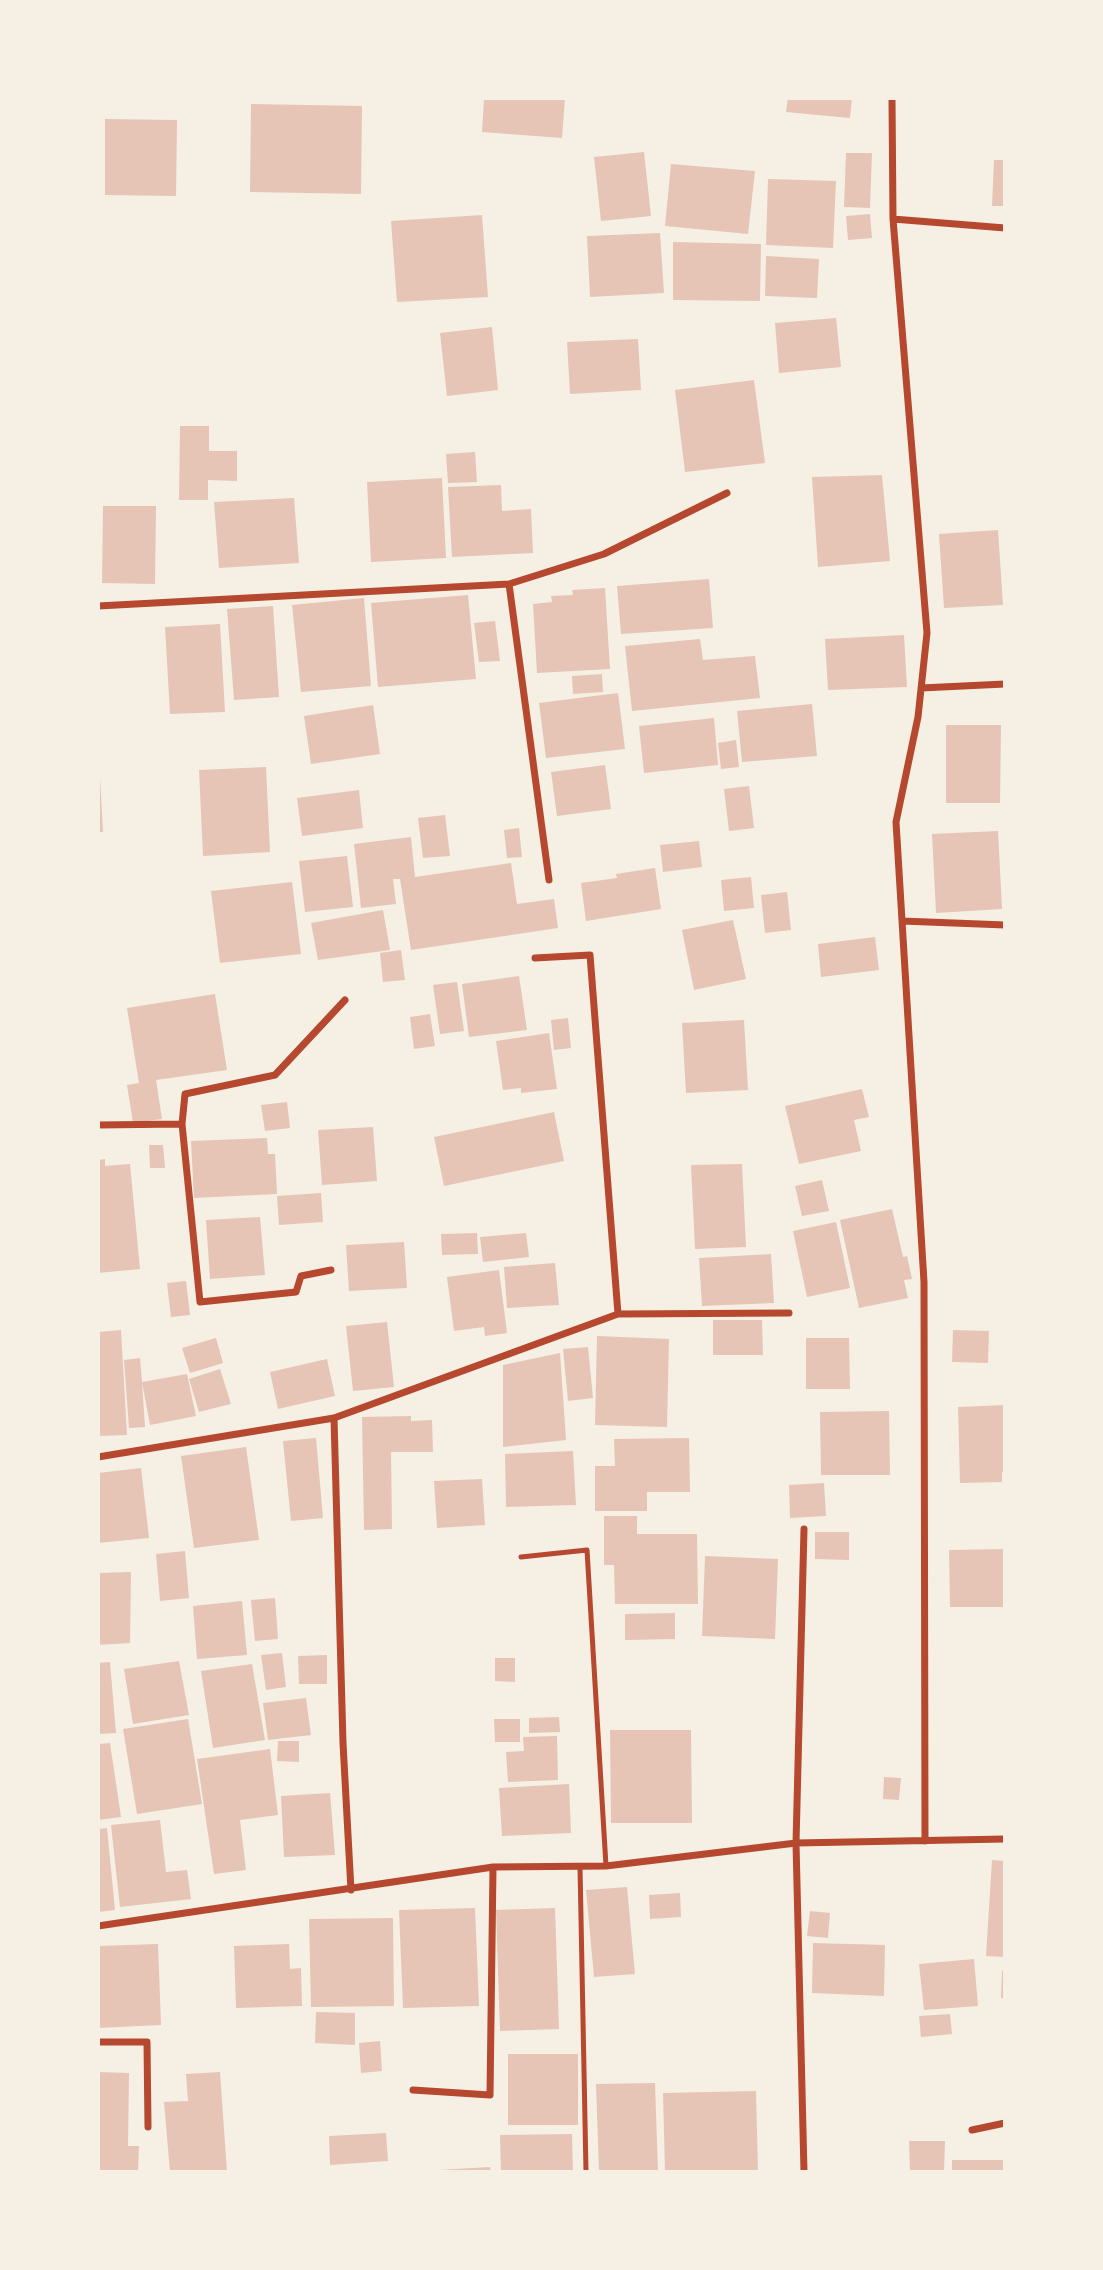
<!DOCTYPE html>
<style>
body{margin:0}
#map{position:relative;width:1103px;height:2270px;overflow:hidden;background:#f6efe4;font-family:Raleway,sans-serif}
canvas{display:block}
.frame{position:absolute;inset:0;border:100px solid #f6efe4;pointer-events:none}
</style>
<div id="map">
<canvas width="1103" height="2270"></canvas>
<div class="frame"></div>
</div>
<script>
const context = document.querySelector('canvas').getContext('2d');
context.lineJoin = 'round';
function paint(path, color) {
  context.fillStyle = color;
  context.fill(path, 'evenodd');
}
function shape(rows) {
  const path = new Path2D();
  for (const r of rows) {
    path.moveTo(r[0], r[1]);
    for (let i = 2; i < r.length; i += 2) path.lineTo(r[i], r[i + 1]);
  }
  return path;
}
function stroke(path, color, width, dash) {
  context.strokeStyle = color;
  context.lineWidth = width;
  context.lineCap = dash ? 'butt' : 'round';
  context.setLineDash(dash || []);
  context.stroke(path);
}
paint(shape([
 [484,98,565,98,562,138,482,132],
 [788,98,852,98,850,118,786,112],
 [251,104,362,106,361,194,250,192],
 [105,119,177,120,176,196,105,195],
 [644,152,651,216,601,221,594,157],
 [846,153,872,153,870,208,844,207],
 [994,160,1005,160,1005,206,992,206],
 [671,164,755,171,748,234,665,226],
 [768,179,836,181,833,248,766,245],
 [870,214,872,238,848,240,846,216],
 [482,215,488,297,397,302,391,221],
 [660,233,664,293,590,297,587,236],
 [673,242,761,244,760,301,673,300],
 [766,256,819,259,817,298,765,296],
 [836,318,841,367,779,373,775,323],
 [492,327,498,390,447,396,440,333],
 [638,339,641,390,570,394,567,342],
 [754,380,765,463,685,472,675,390],
 [180,426,209,426,209,451,237,451,237,481,208,480,208,500,179,500],
 [475,452,477,482,448,483,446,454],
 [882,475,890,561,818,567,812,477],
 [442,478,446,558,371,562,367,482],
 [501,485,502,511,531,509,533,553,452,557,448,487],
 [294,498,299,563,219,568,214,502],
 [103,506,156,506,155,584,102,583],
 [998,530,1003,605,944,608,939,534],
 [709,579,713,628,621,634,617,586],
 [605,588,610,669,537,673,533,604,552,602,551,596,573,595,572,590],
 [468,595,476,679,378,687,371,603],
 [364,598,371,686,301,692,292,605],
 [273,606,279,697,234,700,227,609],
 [495,621,500,661,479,662,474,623],
 [220,624,225,712,170,714,165,627],
 [904,635,907,687,828,690,825,639],
 [700,639,703,660,755,656,760,698,632,711,625,646],
 [602,674,603,692,573,694,572,676],
 [618,693,625,749,546,758,539,703],
 [812,704,817,756,742,762,737,711],
 [373,705,380,754,311,764,304,716],
 [714,718,718,765,644,773,639,726],
 [946,725,1001,725,1000,803,946,803],
 [736,740,739,767,721,769,718,743],
 [605,765,611,809,557,816,551,772],
 [266,767,270,852,203,856,199,770],
 [98,777,100,777,103,832,98,832],
 [749,786,754,828,729,831,724,789],
 [359,790,363,828,302,836,297,798],
 [445,815,450,856,423,858,418,818],
 [519,828,522,857,507,858,504,830],
 [998,831,1002,909,936,913,932,834],
 [411,837,415,877,511,863,517,904,554,899,558,928,411,950,400,879,393,879,396,904,361,908,354,844],
 [699,841,702,867,663,872,660,845],
 [347,856,353,907,305,912,299,861],
 [655,868,661,909,586,921,581,883,617,878,616,874],
 [751,877,754,908,724,911,721,880],
 [292,882,301,954,220,963,211,891],
 [787,892,791,930,765,933,761,895],
 [383,910,390,950,318,960,311,923],
 [733,920,746,979,694,990,682,930],
 [875,937,879,970,821,977,818,944],
 [401,950,405,980,383,982,380,953],
 [519,976,527,1030,469,1037,462,984],
 [457,982,464,1031,440,1034,433,985],
 [215,994,227,1070,156,1080,162,1119,133,1123,127,1085,139,1083,127,1008],
 [430,1014,435,1046,414,1049,410,1017],
 [568,1018,571,1048,554,1050,551,1020],
 [744,1020,748,1090,686,1093,682,1023],
 [549,1033,557,1089,521,1093,521,1088,503,1090,496,1041],
 [862,1089,869,1117,854,1120,861,1151,799,1164,785,1106],
 [287,1102,290,1128,265,1131,261,1105],
 [554,1112,564,1161,444,1186,434,1137],
 [373,1127,377,1181,322,1185,318,1130],
 [267,1138,268,1154,275,1154,277,1194,194,1198,191,1141],
 [149,1145,163,1145,165,1168,150,1168],
 [105,1159,105,1166,130,1164,140,1269,98,1273,98,1160],
 [742,1164,746,1247,695,1249,691,1165],
 [822,1180,829,1211,802,1216,795,1186],
 [321,1193,323,1222,279,1225,277,1196],
 [892,1209,903,1257,907,1256,912,1279,904,1280,908,1298,859,1308,840,1220],
 [260,1217,265,1275,210,1279,206,1220],
 [836,1222,850,1288,807,1297,793,1231],
 [477,1233,478,1254,442,1255,441,1234],
 [526,1233,529,1257,483,1262,480,1237],
 [404,1242,407,1288,349,1291,346,1245],
 [771,1254,774,1303,702,1306,699,1258],
 [555,1263,559,1305,507,1308,504,1267],
 [499,1270,507,1333,485,1336,484,1327,454,1331,447,1277],
 [186,1281,190,1315,171,1317,167,1283],
 [713,1320,762,1320,763,1355,713,1355],
 [387,1322,394,1387,353,1391,346,1326],
 [121,1330,127,1435,98,1436,98,1332],
 [953,1330,989,1331,988,1363,952,1362],
 [597,1336,669,1339,667,1427,595,1425],
 [216,1338,223,1363,190,1373,182,1348],
 [806,1338,849,1338,850,1389,806,1389],
 [588,1347,593,1398,568,1401,563,1349],
 [560,1353,566,1440,503,1447,503,1365],
 [140,1358,142,1382,187,1374,196,1416,150,1425,142,1382,145,1427,129,1428,124,1360],
 [327,1359,335,1396,278,1409,270,1372],
 [220,1369,231,1404,199,1412,189,1379],
 [1005,1405,1005,1472,1002,1472,1002,1482,960,1483,958,1407],
 [889,1411,890,1475,821,1475,820,1412],
 [411,1416,411,1421,432,1420,433,1452,391,1452,392,1529,364,1530,362,1417],
 [316,1438,323,1518,291,1521,283,1441],
 [689,1438,690,1492,647,1492,647,1511,595,1511,595,1466,615,1466,614,1439],
 [246,1447,259,1540,194,1548,181,1456],
 [573,1451,576,1505,506,1507,505,1454],
 [141,1468,149,1538,98,1543,98,1473],
 [482,1479,485,1525,437,1528,434,1481],
 [824,1483,826,1516,790,1518,789,1485],
 [604,1516,637,1516,637,1534,697,1534,698,1604,615,1604,614,1565,604,1565],
 [815,1532,849,1532,849,1560,815,1559],
 [1005,1549,1005,1607,950,1607,949,1550],
 [185,1551,189,1598,160,1601,156,1554],
 [705,1556,778,1559,775,1639,702,1636],
 [131,1572,130,1643,98,1645,98,1573],
 [275,1598,278,1639,255,1641,251,1600],
 [242,1601,247,1655,197,1659,193,1606],
 [675,1613,675,1639,625,1640,625,1614],
 [282,1653,286,1687,266,1690,261,1655],
 [327,1655,327,1684,299,1684,298,1656],
 [495,1658,515,1658,515,1682,495,1681],
 [179,1661,189,1715,133,1724,124,1669],
 [110,1662,116,1733,98,1734,98,1663],
 [252,1664,265,1740,213,1748,201,1671],
 [306,1698,311,1735,268,1740,263,1703],
 [559,1717,560,1732,529,1733,529,1718],
 [188,1719,202,1804,137,1814,123,1729],
 [494,1719,520,1719,520,1742,495,1742],
 [610,1730,691,1730,692,1823,611,1823],
 [557,1736,558,1780,508,1782,506,1752,524,1751,523,1737],
 [278,1741,299,1741,299,1762,277,1761],
 [110,1743,121,1817,98,1820,98,1744],
 [270,1749,278,1815,240,1820,246,1870,214,1874,197,1759],
 [884,1777,901,1778,899,1800,883,1799],
 [569,1784,571,1833,502,1836,499,1788],
 [330,1793,335,1855,284,1857,281,1796],
 [160,1820,166,1872,187,1870,191,1899,120,1907,111,1825],
 [107,1828,115,1910,98,1912,98,1829],
 [992,1860,1005,1861,1005,1957,986,1956],
 [627,1887,635,1974,594,1977,586,1890],
 [680,1893,681,1917,650,1919,649,1895],
 [475,1908,479,2006,403,2008,399,1910],
 [555,1908,559,2029,500,2031,496,1910],
 [810,1911,830,1913,828,1938,807,1936],
 [393,1918,394,2006,311,2007,309,1919],
 [813,1943,885,1945,884,1996,812,1993],
 [158,1944,161,2025,98,2028,98,1946],
 [289,1944,290,1969,301,1968,302,2006,236,2008,234,1946],
 [974,1959,978,2006,924,2010,919,1964],
 [1002,1971,1005,1972,1005,1999,1001,1998],
 [316,2012,355,2013,355,2045,315,2043],
 [950,2014,952,2034,921,2037,919,2016],
 [380,2041,382,2071,361,2073,359,2043],
 [508,2054,578,2054,578,2125,508,2125],
 [98,2072,129,2073,128,2146,139,2146,138,2172,98,2172],
 [220,2072,227,2172,170,2172,164,2102,188,2101,186,2074],
 [655,2083,658,2172,599,2172,596,2084],
 [756,2091,758,2172,665,2172,663,2093],
 [386,2133,388,2161,330,2165,329,2136],
 [572,2134,573,2172,501,2172,500,2135],
 [909,2141,945,2141,944,2172,910,2172],
 [952,2160,1005,2160,1005,2172,952,2172],
 [490,2167,491,2172,439,2172,438,2170]
]), '#e6c5b7');
stroke(shape([
 [521,1557,587,1550,606,1866],
 [580,1867,586,2172]
]), '#b5482f', 5);
stroke(shape([
 [892,98,893,219,927,633,918,717,896,822,924,1282,925,1841],
 [893,219,1005,228],
 [509,584,549,880],
 [98,606,509,584,604,554,727,493],
 [921,688,1005,684],
 [902,921,1005,925],
 [535,958,590,955,618,1314],
 [182,1124,185,1094,275,1075,345,1000],
 [98,1125,182,1124,200,1302,296,1292,301,1276,331,1270],
 [334,1418,343,1743,351,1890],
 [98,1457,334,1418,618,1314,789,1313],
 [98,1926,493,1867,606,1866,796,1843,1005,1839],
 [98,2042,147,2042,148,2127],
 [413,2090,490,2095,493,1867],
 [972,2130,1005,2123],
 [804,2172,796,1843,804,1529]
]), '#b5482f', 7);
</script>
